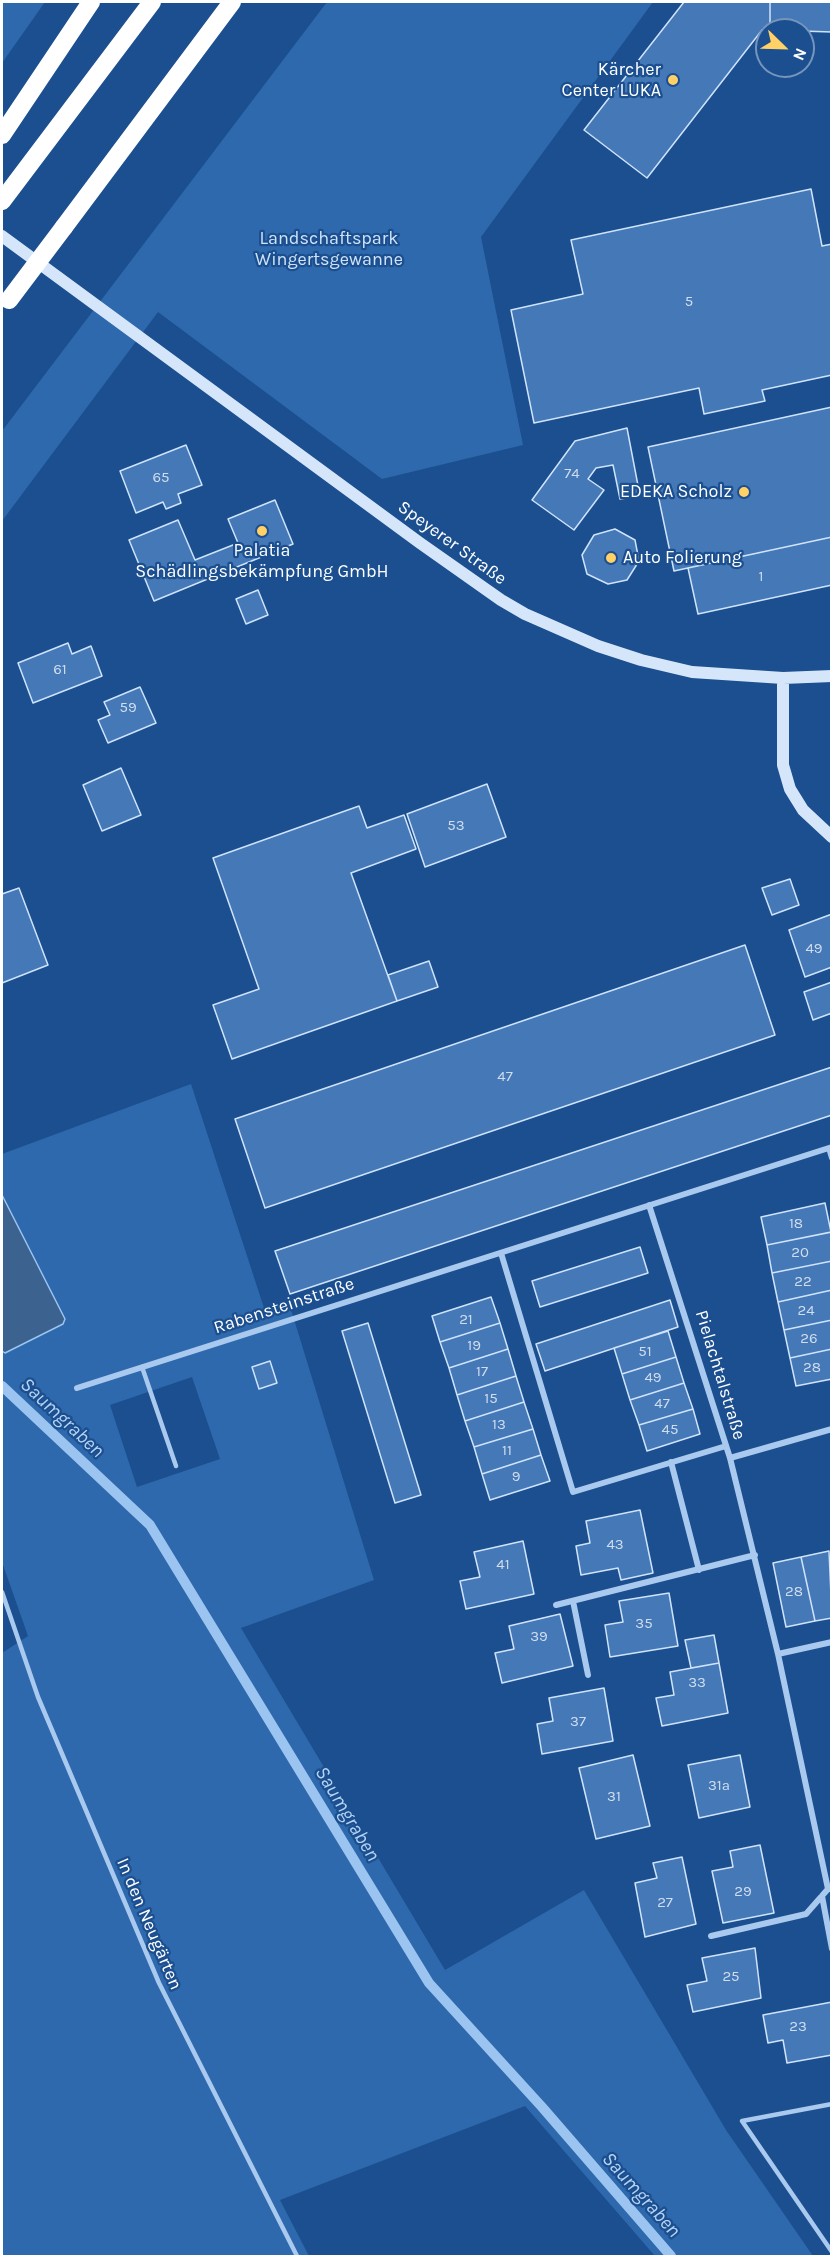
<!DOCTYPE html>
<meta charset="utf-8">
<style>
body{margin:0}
#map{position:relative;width:833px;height:2258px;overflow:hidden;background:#1b4f8f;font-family:Karla,sans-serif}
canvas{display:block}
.frame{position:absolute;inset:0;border:3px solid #fff;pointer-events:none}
.north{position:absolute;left:755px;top:18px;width:60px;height:60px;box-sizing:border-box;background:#1b4f8f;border:2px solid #7695bc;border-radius:50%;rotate:113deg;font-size:16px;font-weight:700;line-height:24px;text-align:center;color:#fff}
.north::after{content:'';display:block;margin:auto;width:21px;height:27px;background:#ffd166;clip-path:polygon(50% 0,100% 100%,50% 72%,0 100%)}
</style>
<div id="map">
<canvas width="833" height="2258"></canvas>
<div class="frame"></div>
<div class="north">N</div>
</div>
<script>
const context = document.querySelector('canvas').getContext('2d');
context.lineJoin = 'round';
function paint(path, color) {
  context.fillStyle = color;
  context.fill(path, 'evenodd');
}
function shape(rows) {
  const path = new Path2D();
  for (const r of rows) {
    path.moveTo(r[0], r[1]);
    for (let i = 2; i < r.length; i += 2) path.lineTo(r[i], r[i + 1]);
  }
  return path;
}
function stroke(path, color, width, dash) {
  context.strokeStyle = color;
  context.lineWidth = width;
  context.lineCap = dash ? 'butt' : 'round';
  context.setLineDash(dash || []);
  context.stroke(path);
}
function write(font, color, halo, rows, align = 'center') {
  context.font = font + ' Karla,sans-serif';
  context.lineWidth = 4.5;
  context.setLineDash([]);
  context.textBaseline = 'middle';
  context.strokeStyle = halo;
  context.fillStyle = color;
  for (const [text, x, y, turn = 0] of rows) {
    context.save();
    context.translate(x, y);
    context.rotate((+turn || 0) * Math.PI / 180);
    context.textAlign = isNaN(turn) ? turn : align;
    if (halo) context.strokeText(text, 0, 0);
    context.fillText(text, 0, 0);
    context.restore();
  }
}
paint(shape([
 [2,2,45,2,2,63],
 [327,2,653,2,481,237,523,445,382,479,158,312,2,521,2,431],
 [191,1084,265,1311,289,1303,374,1580,241,1628,445,1970,584,1890,726,2130,813,2256,655,2256,525,2106,280,2200,309,2256,2,2256,2,1653,28,1636,2,1562,2,1154],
 [192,1377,220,1459,137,1487,110,1405]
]), '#2e69ad');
const water = shape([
 [2,1195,65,1319,63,1324,5,1353,2,1351,2,1195]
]);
paint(water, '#3c6290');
stroke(water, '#9cc4f0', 1.5);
stroke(shape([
 [2,1386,150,1525,429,1983,542,2107,671,2256]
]), '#9cc4f0', 10);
const building = shape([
 [684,2,770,2,770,30,762,30,647,178,584,130,684,2],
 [770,2,832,2,832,32,770,30,770,2],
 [811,189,822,246,832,244,832,375,762,390,765,401,704,414,699,388,534,423,511,310,583,294,571,240,811,189],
 [832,407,832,537,674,571,648,447,832,407],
 [627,428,640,496,620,499,613,465,596,468,588,479,604,490,574,530,532,500,575,441,627,428],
 [186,445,202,485,178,494,181,503,166,509,163,502,136,513,120,471,186,445],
 [275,500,293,544,154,601,129,540,178,520,195,560,238,543,228,519,275,500],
 [615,529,635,540,639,561,627,580,608,584,587,574,582,555,594,535,615,529],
 [832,537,832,585,698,614,688,568,832,537],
 [258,590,268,615,246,624,236,599,258,590],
 [68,643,72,654,91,646,102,676,33,703,18,663,68,643],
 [140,687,156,723,108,743,98,720,110,715,104,702,140,687],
 [121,768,141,815,102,831,83,785,121,768],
 [487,784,506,837,425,867,407,814,487,784],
 [359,806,367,828,404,815,416,849,351,873,397,1001,232,1059,213,1005,259,989,213,858,359,806],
 [790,879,799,905,772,915,762,888,790,879],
 [19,888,48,965,2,983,2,894,19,888],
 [832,914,832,967,805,977,789,930,832,914],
 [745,945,775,1035,265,1208,235,1119,745,945],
 [429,961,438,987,397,1001,388,975,429,961],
 [832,982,832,1013,813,1020,804,992,832,982],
 [832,1067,832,1115,290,1294,275,1251,832,1067],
 [825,1203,831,1232,767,1245,761,1217,825,1203],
 [832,1232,832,1261,772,1273,767,1245,832,1232],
 [640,1247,648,1273,540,1307,532,1281,640,1247],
 [832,1261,832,1290,778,1302,772,1273,832,1261],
 [832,1290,832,1320,784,1330,778,1302,832,1290],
 [491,1297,500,1323,440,1342,432,1316,491,1297],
 [670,1300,678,1327,545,1371,536,1344,670,1300],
 [832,1320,832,1349,790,1358,784,1330,832,1320],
 [368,1323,421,1495,395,1503,342,1331,368,1323],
 [500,1323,508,1349,449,1368,440,1342,500,1323],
 [668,1331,676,1357,622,1374,614,1348,668,1331],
 [508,1349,516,1376,457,1395,449,1368,508,1349],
 [832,1349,832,1379,796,1386,790,1358,832,1349],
 [676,1357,684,1383,630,1400,622,1374,676,1357],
 [270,1361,277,1383,259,1389,252,1367,270,1361],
 [516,1376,524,1402,465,1421,457,1395,516,1376],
 [684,1383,693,1409,639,1425,630,1400,684,1383],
 [524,1402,533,1429,474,1447,465,1421,524,1402],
 [693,1409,700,1434,647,1451,639,1425,693,1409],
 [533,1429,541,1455,482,1474,474,1447,533,1429],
 [541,1455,550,1481,490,1500,482,1474,541,1455],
 [640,1510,653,1573,621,1580,618,1568,581,1575,576,1546,590,1543,586,1521,640,1510],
 [523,1541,534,1594,466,1609,460,1581,480,1577,474,1552,523,1541],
 [829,1551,832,1618,815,1621,801,1557,829,1551],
 [801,1557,815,1621,786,1627,773,1563,801,1557],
 [669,1593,678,1646,610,1657,605,1625,623,1622,619,1601,669,1593],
 [560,1614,573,1666,502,1683,495,1653,514,1649,509,1626,560,1614],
 [714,1635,719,1663,691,1668,685,1640,714,1635],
 [719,1663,728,1713,662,1726,656,1698,674,1695,670,1672,719,1663],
 [604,1688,613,1741,542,1754,537,1724,553,1721,549,1698,604,1688],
 [633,1755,650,1826,596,1839,579,1768,633,1755],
 [740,1755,750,1807,699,1818,688,1765,740,1755],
 [760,1845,774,1913,723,1923,712,1871,733,1867,730,1851,760,1845],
 [682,1857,696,1924,645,1937,635,1883,657,1878,653,1863,682,1857],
 [755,1948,761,1998,693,2012,687,1985,707,1981,702,1958,755,1948],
 [832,2002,832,2055,787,2063,783,2040,768,2043,763,2015,832,2002]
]);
paint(building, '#4478b7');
stroke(building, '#cfe3fa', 1.5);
stroke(shape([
 [142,1367,176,1466],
 [2,1592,38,1697,159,1983,297,2256],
 [832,2104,742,2121,832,2252]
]), '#a9c9ee', 4.5);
stroke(shape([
 [829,1148,832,1158],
 [649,1205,730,1458,778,1654,828,1889,832,1889],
 [501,1253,573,1492,726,1446],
 [77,1388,832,1147],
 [730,1458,832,1429],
 [671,1462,699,1570],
 [573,1601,588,1675],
 [556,1605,755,1555],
 [778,1654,832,1642],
 [822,1896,832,1949],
 [711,1936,806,1914,828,1889]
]), '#a9c9ee', 6);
stroke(shape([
 [2,236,420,543,501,600,525,614,598,646,641,660,692,672,783,678,832,676],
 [783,678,783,765,790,789,803,810,832,837]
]), '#d6e6fa', 12);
stroke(shape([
 [2,135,91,2],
 [2,201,152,2],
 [64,227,232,2]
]), '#fff', 18);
stroke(shape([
 [9,300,64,227]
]), '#fff', 18);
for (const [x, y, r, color] of [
 [673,80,6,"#ffd166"],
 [744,492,6,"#ffd166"],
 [262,531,6,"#ffd166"],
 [611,558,6,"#ffd166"]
]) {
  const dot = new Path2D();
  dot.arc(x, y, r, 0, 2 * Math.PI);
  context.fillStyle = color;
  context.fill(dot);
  stroke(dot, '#1b4f8f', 2);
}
write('15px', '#d0dded', null, [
 ["5",689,302],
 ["74",572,474],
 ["65",161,478],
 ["1",761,577],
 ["61",60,670],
 ["59",128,708],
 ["53",456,826],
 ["49",814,949],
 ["47",505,1077],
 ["18",796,1224],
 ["20",800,1253],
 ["22",803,1282],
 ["24",806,1311],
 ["21",466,1320],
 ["26",809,1339],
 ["19",474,1346],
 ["51",645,1352],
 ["28",812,1368],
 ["17",482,1372],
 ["49",653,1378],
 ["15",491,1399],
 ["47",662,1404],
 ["13",499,1425],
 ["45",670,1430],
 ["11",507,1451],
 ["9",516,1477],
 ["43",615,1545],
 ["41",503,1565],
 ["28",794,1592],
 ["35",644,1624],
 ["39",539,1637],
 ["33",697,1683],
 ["37",578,1722],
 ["31a",719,1786],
 ["31",614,1797],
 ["29",743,1892],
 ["27",665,1903],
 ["25",731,1977],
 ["23",798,2027]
]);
write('18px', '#fff', '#1b4f8f', [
 ["Kärcher",661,70],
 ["Center LUKA",661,91],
 ["EDEKA Scholz",732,492],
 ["Palatia",262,551,"center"],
 ["Schädlingsbekämpfung GmbH",262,572,"center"],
 ["Auto Folierung",623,558,"left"]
], 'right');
write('18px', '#cfe3fa', '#1b4f8f', [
 ["Landschaftspark",329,239],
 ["Wingertsgewanne",329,260]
]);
write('18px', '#fff', '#1b4f8f', [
 ["Speyerer Straße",452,543,36],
 ["Rabensteinstraße",284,1306,-18],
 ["Pielachtalstraße",720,1375,73],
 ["In den Neugärten",149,1924,67]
]);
write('italic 20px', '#b5d3f5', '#1b4f8f', [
 ["Saumgraben",62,1418,43],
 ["Saumgraben",347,1814,59],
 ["Saumgraben",641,2195,48]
]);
</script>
